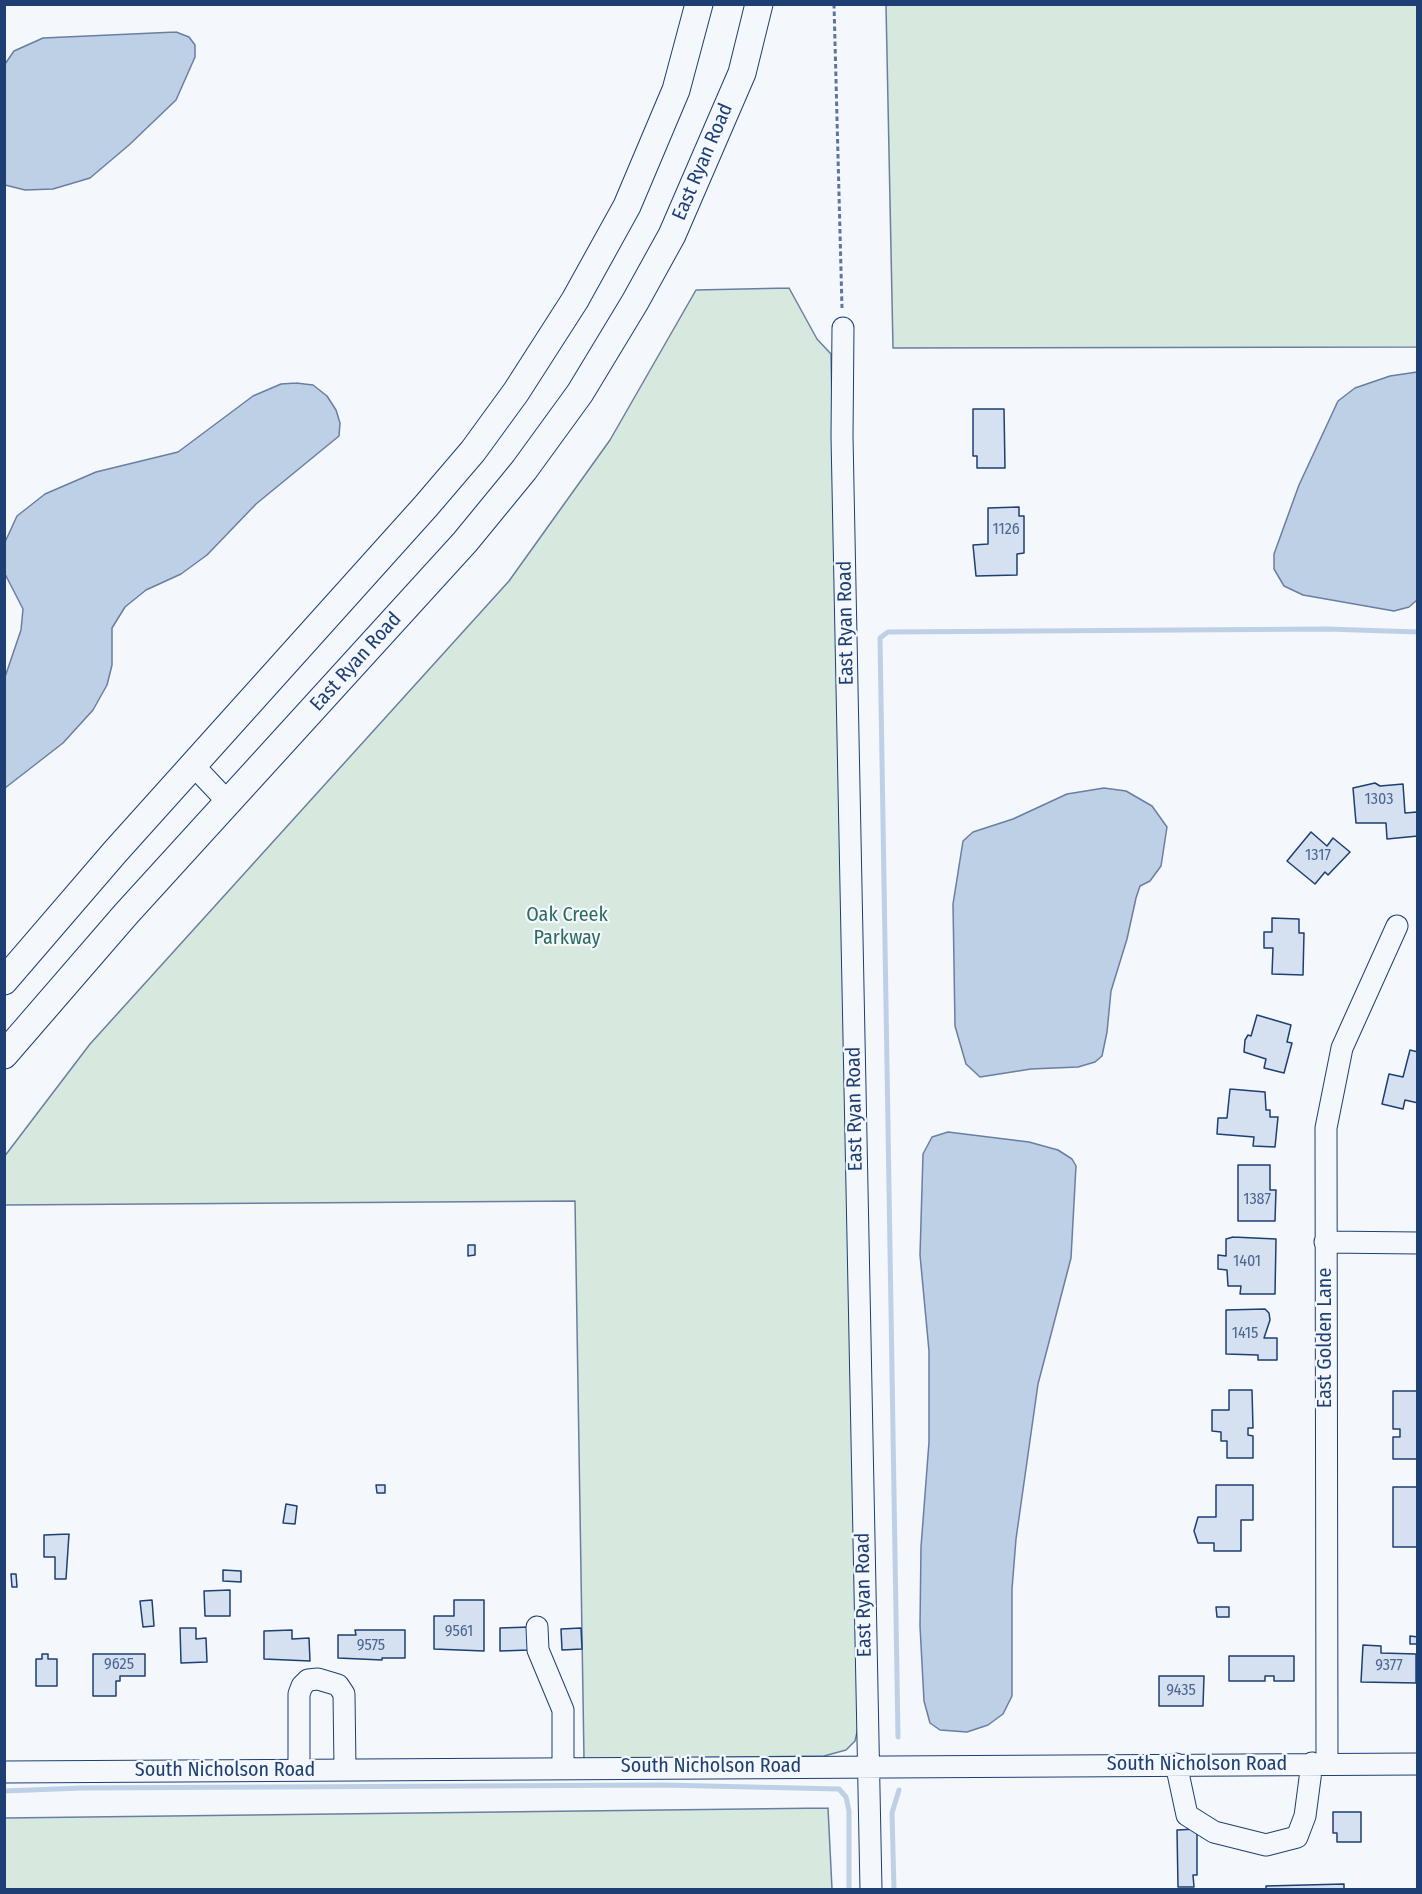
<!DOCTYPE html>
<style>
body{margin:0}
#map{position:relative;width:1422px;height:1894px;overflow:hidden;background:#f4f7fb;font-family:"Fira Sans Condensed",sans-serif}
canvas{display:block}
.frame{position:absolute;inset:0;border:6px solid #1d3f73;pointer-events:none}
</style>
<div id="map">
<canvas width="1422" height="1894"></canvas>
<div class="frame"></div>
</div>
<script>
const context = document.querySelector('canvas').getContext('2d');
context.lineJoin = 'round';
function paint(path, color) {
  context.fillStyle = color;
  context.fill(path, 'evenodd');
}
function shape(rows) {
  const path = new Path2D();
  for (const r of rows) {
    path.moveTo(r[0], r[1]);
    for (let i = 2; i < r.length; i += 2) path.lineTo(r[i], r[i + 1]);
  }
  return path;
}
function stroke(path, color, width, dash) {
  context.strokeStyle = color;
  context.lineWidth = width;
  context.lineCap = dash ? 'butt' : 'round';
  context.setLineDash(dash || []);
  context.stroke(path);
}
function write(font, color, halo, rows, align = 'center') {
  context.font = font + ' "Fira Sans Condensed",sans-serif';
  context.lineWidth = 4.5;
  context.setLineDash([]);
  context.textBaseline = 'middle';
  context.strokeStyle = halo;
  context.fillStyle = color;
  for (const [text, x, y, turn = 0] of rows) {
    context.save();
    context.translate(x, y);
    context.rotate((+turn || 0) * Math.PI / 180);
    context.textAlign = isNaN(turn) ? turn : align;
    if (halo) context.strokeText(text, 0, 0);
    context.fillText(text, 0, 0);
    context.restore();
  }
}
const green = shape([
 [886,5,1417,5,1417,347,893,348,886,5],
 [789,288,817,339,831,354,858,1728,855,1741,846,1750,824,1756,584,1759,575,1201,5,1205,4,1157,90,1044,509,581,610,440,696,290,789,288],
 [828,1808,832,1889,5,1889,5,1818,828,1808]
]);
paint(green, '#d7e8df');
stroke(green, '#687fa3', 1.5);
const water = shape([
 [176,32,189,37,195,45,195,57,176,100,129,145,90,178,53,189,25,190,5,185,5,64,14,51,43,38,176,32],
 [1417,372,1417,600,1409,607,1394,611,1303,595,1284,586,1274,569,1274,554,1299,485,1338,401,1355,388,1390,376,1417,372],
 [296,383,313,385,327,396,336,410,340,423,339,436,256,504,207,555,181,574,146,590,125,607,112,628,112,665,107,685,93,710,63,743,5,788,5,677,21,630,23,609,5,574,5,542,17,516,45,494,96,472,178,452,253,396,281,384,296,383],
 [1104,788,1126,791,1152,806,1167,827,1161,866,1150,881,1140,886,1136,898,1127,939,1111,991,1107,1032,1102,1056,1095,1062,1078,1067,1031,1069,980,1077,966,1064,955,1026,953,904,963,841,973,832,1013,819,1067,794,1104,788],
 [948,1132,1029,1142,1058,1150,1072,1159,1076,1166,1071,1258,1038,1384,1016,1539,1012,1589,1012,1696,1003,1714,988,1725,967,1732,940,1730,930,1723,924,1701,920,1626,921,1547,929,1442,929,1351,920,1255,923,1154,932,1137,948,1132]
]);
paint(water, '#bed0e5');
stroke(water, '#687fa3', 1.5);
stroke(shape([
 [898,1737,880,638,888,632,1327,629,1418,632],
 [4,1791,82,1788,663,1785,839,1789,846,1797,849,1811,849,1890],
 [894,1890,892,1813,899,1790]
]), '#bed0e5', 5);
const building = shape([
 [973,409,1004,409,1005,468,977,468,977,456,973,456,973,409],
 [1019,507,1019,516,1024,516,1024,553,1017,554,1017,575,976,576,973,545,988,544,988,508,1019,507],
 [1375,783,1380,786,1403,784,1405,813,1417,812,1418,836,1387,839,1386,823,1356,823,1353,788,1375,783],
 [1311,832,1327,846,1333,838,1350,852,1328,875,1325,872,1315,884,1287,861,1311,832],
 [1272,918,1299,919,1299,933,1304,933,1303,975,1272,974,1273,948,1264,948,1264,932,1272,932,1272,918],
 [1257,1015,1291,1025,1287,1042,1292,1043,1284,1073,1264,1068,1266,1059,1244,1052,1245,1040,1248,1035,1251,1036,1257,1015],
 [1410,1050,1418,1052,1418,1103,1405,1100,1403,1109,1382,1104,1389,1074,1403,1077,1410,1050],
 [1230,1089,1265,1092,1266,1110,1270,1110,1270,1117,1278,1117,1275,1147,1253,1146,1254,1137,1217,1134,1218,1118,1227,1118,1230,1089],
 [1238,1165,1270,1165,1270,1190,1276,1190,1275,1221,1238,1221,1238,1165],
 [1233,1237,1276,1239,1275,1294,1240,1294,1241,1286,1228,1286,1227,1270,1218,1269,1218,1255,1226,1256,1226,1239,1233,1237],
 [468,1245,475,1245,475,1255,468,1256,468,1245],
 [1265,1309,1269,1313,1270,1320,1264,1338,1277,1338,1277,1360,1258,1360,1258,1355,1226,1354,1226,1310,1265,1309],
 [1229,1390,1252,1390,1253,1428,1248,1428,1248,1435,1253,1436,1253,1458,1227,1458,1227,1441,1221,1441,1221,1432,1212,1431,1212,1410,1229,1410,1229,1390],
 [1393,1391,1418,1391,1418,1459,1393,1459,1393,1437,1400,1437,1400,1429,1393,1429,1393,1391],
 [376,1485,385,1485,385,1493,377,1493,376,1485],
 [1216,1485,1253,1485,1253,1520,1241,1520,1241,1551,1214,1551,1214,1543,1198,1543,1194,1531,1198,1517,1216,1517,1216,1485],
 [1393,1487,1418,1487,1418,1547,1393,1547,1393,1487],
 [286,1504,297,1506,295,1524,283,1523,286,1504],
 [69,1534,66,1579,55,1579,55,1557,44,1557,44,1535,69,1534],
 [223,1570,241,1571,241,1582,223,1581,223,1570],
 [11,1574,16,1574,17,1587,12,1587,11,1574],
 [230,1590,230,1616,205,1616,204,1591,230,1590],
 [152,1600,154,1626,143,1627,140,1601,152,1600],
 [454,1600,484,1600,484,1651,434,1649,434,1616,454,1616,454,1600],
 [1216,1607,1229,1607,1229,1617,1217,1617,1216,1607],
 [530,1627,530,1650,500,1651,500,1628,530,1627],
 [180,1628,196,1628,196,1639,206,1638,207,1662,181,1663,180,1628],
 [581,1628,582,1649,562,1650,561,1629,581,1628],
 [292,1630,292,1639,309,1638,310,1661,264,1659,264,1631,292,1630],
 [355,1630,405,1630,405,1658,382,1658,382,1660,338,1658,338,1635,356,1635,355,1630],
 [1410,1636,1418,1637,1418,1644,1410,1644,1410,1636],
 [1363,1645,1381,1646,1381,1653,1416,1654,1416,1683,1361,1682,1363,1645],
 [42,1654,48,1654,48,1659,57,1659,57,1686,36,1686,36,1659,42,1659,42,1654],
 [93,1654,145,1654,145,1676,120,1676,120,1681,116,1681,116,1696,93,1696,93,1654],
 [1229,1656,1294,1656,1294,1681,1274,1681,1274,1676,1265,1676,1265,1681,1229,1681,1229,1656],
 [1159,1676,1204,1676,1203,1706,1159,1706,1159,1676],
 [1333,1812,1361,1812,1361,1842,1337,1842,1337,1833,1333,1833,1333,1812],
 [1197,1829,1197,1875,1193,1875,1194,1887,1178,1887,1177,1830,1197,1829],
 [1344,1884,1344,1890,1266,1890,1266,1886,1344,1884]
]);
paint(building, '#d5e0f0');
stroke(building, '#1d3f73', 1.5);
const minor = shape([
 [843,328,842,436,871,1890],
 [193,765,228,802],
 [1325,1242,1418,1243],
 [537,1627,538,1650,563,1710,563,1767],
 [1327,1763,1326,1128,1342,1048,1397,926],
 [1176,1764,1187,1815,1214,1832,1266,1845,1297,1837,1305,1816,1312,1763],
 [299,1770,299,1694,302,1686,308,1680,318,1679,338,1685,344,1694,345,1769],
 [4,1772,1418,1764]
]);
const major = shape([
 [4,981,115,852,426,506,473,451,516,392,575,300,627,206,676,90,699,4],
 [4,1055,126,914,465,542,524,470,580,393,635,302,672,235,742,73,759,4]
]);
stroke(minor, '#1d3f73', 23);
stroke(major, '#1d3f73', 29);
stroke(shape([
 [834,4,842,308]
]), '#5e769c', 3, [4.5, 3]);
stroke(minor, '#f4f7fb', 21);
stroke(major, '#f4f7fb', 27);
write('16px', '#4b6792', null, [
 ["1126",1006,530],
 ["1303",1379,800],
 ["1317",1318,856],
 ["1387",1257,1200],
 ["1401",1247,1262],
 ["1415",1245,1334],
 ["9561",459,1632],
 ["9575",371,1646],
 ["9625",119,1665],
 ["9377",1389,1666],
 ["9435",1181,1691]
]);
write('20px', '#1d3f73', '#f4f7fb', [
 ["East Ryan Road",703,162,-67],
 ["East Ryan Road",846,623,-91],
 ["East Ryan Road",356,662,-48],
 ["East Ryan Road",855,1109,-91],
 ["East Golden Lane",1325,1338,-90],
 ["East Ryan Road",864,1595,-91],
 ["South Nicholson Road",1197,1764],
 ["South Nicholson Road",711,1766],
 ["South Nicholson Road",225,1770]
]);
write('20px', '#2c6c60', '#f4f7fb', [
 ["Oak Creek",567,915],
 ["Parkway",567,938]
]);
</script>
